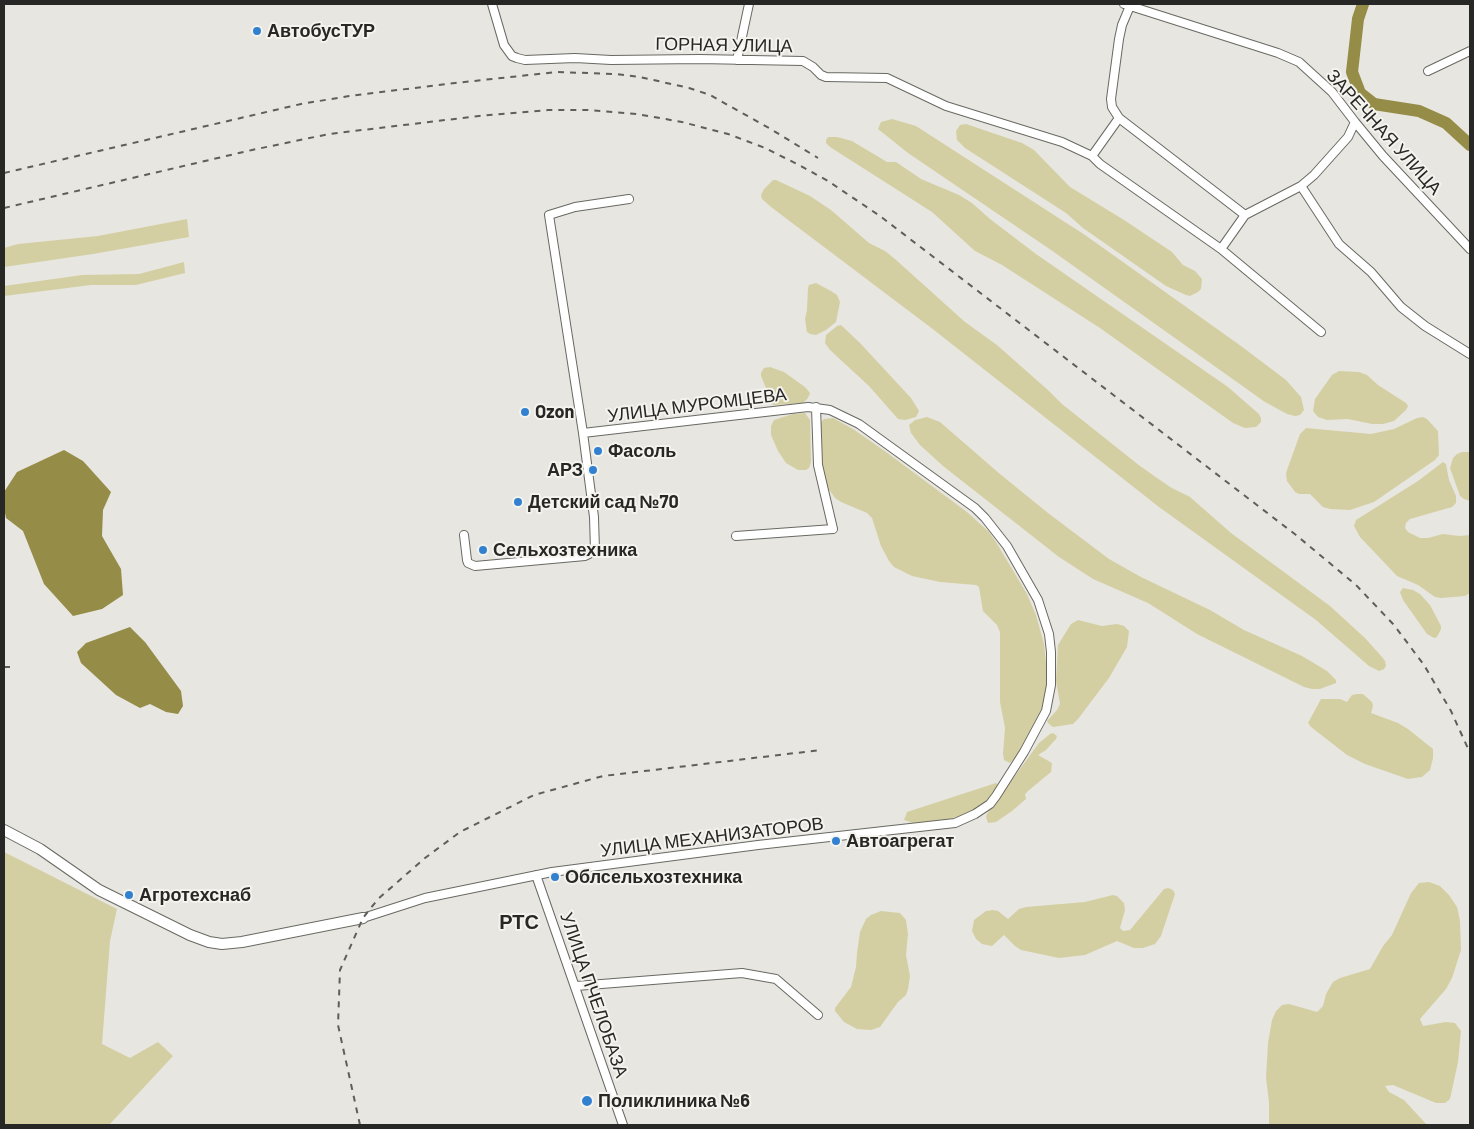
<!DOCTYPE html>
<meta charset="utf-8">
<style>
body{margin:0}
#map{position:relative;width:1474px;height:1129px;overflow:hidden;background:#e7e6e0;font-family:Barlow,sans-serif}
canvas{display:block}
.frame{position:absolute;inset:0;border:5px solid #272725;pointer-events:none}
</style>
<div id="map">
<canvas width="1474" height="1129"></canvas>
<div class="frame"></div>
</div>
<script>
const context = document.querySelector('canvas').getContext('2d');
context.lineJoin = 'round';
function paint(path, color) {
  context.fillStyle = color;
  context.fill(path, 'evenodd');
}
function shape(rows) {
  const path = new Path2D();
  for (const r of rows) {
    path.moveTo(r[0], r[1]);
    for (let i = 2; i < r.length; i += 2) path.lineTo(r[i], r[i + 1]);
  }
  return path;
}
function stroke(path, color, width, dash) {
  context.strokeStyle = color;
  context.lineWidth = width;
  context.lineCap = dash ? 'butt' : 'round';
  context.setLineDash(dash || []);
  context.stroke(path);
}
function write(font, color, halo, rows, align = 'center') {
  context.font = font + ' Barlow,sans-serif';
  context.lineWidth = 4;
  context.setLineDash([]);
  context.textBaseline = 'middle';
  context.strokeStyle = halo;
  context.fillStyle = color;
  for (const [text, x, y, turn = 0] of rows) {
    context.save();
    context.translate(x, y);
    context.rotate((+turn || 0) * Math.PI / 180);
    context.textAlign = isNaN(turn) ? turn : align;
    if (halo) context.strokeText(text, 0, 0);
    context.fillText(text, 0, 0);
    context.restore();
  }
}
paint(shape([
 [892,119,916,126,1085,235,1241,346,1286,380,1301,397,1304,410,1300,415,1295,416,1287,414,1265,402,1051,250,908,153,878,129,881,122],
 [966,124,1022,143,1034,150,1070,187,1124,220,1172,252,1183,265,1195,271,1202,279,1201,289,1198,292,1190,296,1186,295,1166,286,1083,228,1066,213,965,148,957,140,956,131,960,125],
 [828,137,837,137,852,141,887,162,896,162,921,179,959,195,972,203,990,219,1036,254,1228,387,1259,414,1261,418,1261,422,1256,427,1245,428,1233,423,1100,328,1002,265,975,251,932,212,830,147,826,143,826,140],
 [773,180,776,180,810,196,831,210,869,243,885,251,895,259,965,322,997,345,1049,391,1062,404,1140,466,1170,487,1190,497,1231,533,1330,606,1365,638,1382,657,1385,661,1386,666,1384,669,1379,671,1369,666,1316,620,1159,507,934,330,771,207,762,199,761,195,764,189],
 [187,219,189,237,93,254,4,267,4,248,18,244,98,236],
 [184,262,185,273,136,285,91,285,4,296,4,286,82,275,139,274],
 [816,283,831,291,837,295,840,302,836,322,826,330,816,335,810,334,807,332,805,319,807,310,808,288,809,285],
 [841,325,860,343,911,398,919,411,916,417,905,420,898,419,869,386,830,350,825,343,826,335,837,326],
 [770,367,784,372,805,387,810,393,808,398,803,403,774,405,769,403,766,388,761,376,761,373,764,368],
 [1339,371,1359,372,1367,375,1378,385,1406,403,1408,406,1406,410,1394,421,1383,424,1372,424,1348,419,1327,420,1318,417,1313,411,1315,399,1332,375],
 [793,414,805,413,810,420,811,462,809,468,806,470,798,470,786,463,778,451,771,435,771,426,774,420],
 [927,417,940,422,1000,474,1048,513,1109,559,1141,577,1210,610,1244,630,1302,656,1327,671,1336,680,1336,683,1320,689,1312,689,1304,687,1197,634,1148,603,1093,579,1059,557,943,466,920,445,911,433,909,425,915,420],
 [1423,417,1427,419,1438,431,1439,455,1435,460,1374,502,1350,510,1330,509,1323,507,1310,494,1299,494,1295,492,1287,481,1286,474,1287,470,1300,434,1306,428,1371,434,1394,429,1417,418],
 [833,418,853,429,886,452,967,512,989,532,996,542,1027,594,1036,615,1044,644,1047,673,1046,691,1041,711,1037,720,1016,757,1010,763,1004,760,1003,754,1005,728,1000,702,1000,632,997,625,983,611,979,587,976,585,940,582,912,576,894,567,889,561,881,546,872,518,867,513,841,502,835,498,828,488,820,462,820,426,821,422,824,419],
 [1462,452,1470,452,1470,501,1464,499,1460,496,1450,468,1453,458,1457,454],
 [1443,462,1446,464,1449,480,1456,496,1456,503,1452,507,1410,519,1406,523,1405,528,1408,532,1420,538,1428,538,1443,534,1459,536,1470,535,1470,593,1465,596,1441,598,1435,597,1418,585,1397,576,1360,537,1354,526,1356,520,1418,481],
 [1403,588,1413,590,1420,594,1430,605,1441,626,1441,629,1437,637,1434,638,1427,634,1403,600,1400,592],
 [1078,620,1102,626,1117,624,1124,626,1129,631,1127,647,1109,678,1078,719,1073,724,1053,727,1049,724,1047,721,1057,710,1060,704,1056,681,1058,645,1071,624],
 [1357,694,1363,694,1372,702,1373,706,1371,713,1398,723,1408,729,1433,749,1433,758,1430,770,1422,777,1408,779,1365,764,1347,755,1311,727,1308,723,1321,699,1340,699,1347,702,1352,695],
 [1053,733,1057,736,1056,739,1046,750,1038,755,1052,763,1051,772,1028,791,1025,794,1026,799,1012,811,996,822,988,823,986,817,987,814,1039,743,1050,734],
 [996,783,999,786,988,801,968,814,942,821,913,823,904,820,907,812],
 [4,852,117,909,110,941,102,1044,130,1058,158,1042,173,1056,109,1125,4,1125],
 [1429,882,1440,886,1449,895,1457,907,1460,921,1461,950,1452,978,1446,989,1420,1019,1423,1026,1446,1022,1455,1023,1461,1031,1458,1062,1450,1099,1445,1103,1436,1103,1393,1085,1385,1086,1389,1092,1404,1100,1427,1125,1269,1125,1269,1102,1266,1078,1268,1043,1272,1020,1276,1011,1282,1005,1289,1004,1317,1012,1323,1006,1326,994,1333,982,1340,978,1370,969,1383,946,1392,935,1411,893,1419,883],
 [1168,888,1173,890,1175,894,1161,936,1155,944,1143,948,1134,948,1117,941,1085,955,1059,958,1021,950,1015,946,1004,935,992,946,982,944,976,939,972,931,974,920,986,911,993,910,998,911,1008,919,1019,909,1026,907,1085,902,1113,895,1117,896,1124,903,1125,910,1120,928,1123,931,1130,930,1164,889],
 [881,911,900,913,906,920,908,934,906,955,910,976,908,989,906,995,898,1002,880,1027,871,1030,857,1029,844,1022,835,1011,835,1008,851,987,856,967,857,953,860,932,866,919,871,915]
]), '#d4cfa2');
paint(shape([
 [64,450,83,461,111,492,103,510,102,536,121,569,123,595,102,609,73,616,44,584,23,531,6,518,4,508,4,492,17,472],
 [130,627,145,642,181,691,183,706,178,714,166,712,150,704,140,708,116,695,81,663,77,652,86,643]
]), '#958c47');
stroke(shape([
 [1363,4,1358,19,1352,72,1360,93,1374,104,1419,111,1446,123,1470,145]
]), '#958c47', 12);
const street = shape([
 [492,4,504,45,512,56,517,58,525,60,575,58,611,60,699,59,803,61,813,67,821,75,826,77,887,78,946,106,1062,142,1092,156,1100,164,1221,249,1321,332],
 [1124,4,1278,53,1299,62,1332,92,1355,122,1383,156,1470,249],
 [737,60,749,4],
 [1428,71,1470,51],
 [1119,118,1112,107,1111,99,1119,39,1122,25,1130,6],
 [1092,156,1119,118,1245,215],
 [1301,186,1339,244,1371,272,1401,307,1425,326,1470,354],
 [1221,249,1245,215,1301,186,1314,175,1348,137,1355,122],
 [464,535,467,560,468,563,475,566,585,556,595,551,594,517,583,433,549,215,575,207,629,199],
 [736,536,833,529,818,465,816,407],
 [536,875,623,1125],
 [363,918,425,898,552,872,758,845,955,823,975,814,990,804,996,796,1024,752,1046,711,1051,685,1051,652,1049,634,1038,600,1007,546,985,518,975,508,859,424,830,410,808,407,583,433],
 [576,986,742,973,776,979,818,1015]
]);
const secondary = shape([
 [4,830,40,849,99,890,190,935,209,942,222,944,242,942,363,918]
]);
stroke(street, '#696963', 10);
stroke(secondary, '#696963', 12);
stroke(street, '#fff', 8);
stroke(secondary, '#fff', 10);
stroke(shape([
 [4,173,301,104,349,96,455,83,557,72,615,74,640,77,689,88,710,95,769,128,818,158],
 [4,208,252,150,329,134,479,116,548,110,588,110,637,114,682,122,728,134,765,148,799,165,828,181,880,216,1296,535,1356,585,1394,625,1424,665,1451,711,1470,753],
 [4,667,13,667],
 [360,1125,338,1025,340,970,363,918,378,899,425,858,460,832,534,795,603,776,821,750]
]), '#5f5e5b', 2, [6, 6]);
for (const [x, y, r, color] of [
 [257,31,5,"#3281d0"],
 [525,412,5,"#3281d0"],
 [598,451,5,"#3281d0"],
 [593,470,5,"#3281d0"],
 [518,502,5,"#3281d0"],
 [483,550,5,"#3281d0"],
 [836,841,5,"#3281d0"],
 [555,877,5,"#3281d0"],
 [129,895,5,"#3281d0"],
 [587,1101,6,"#3281d0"]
]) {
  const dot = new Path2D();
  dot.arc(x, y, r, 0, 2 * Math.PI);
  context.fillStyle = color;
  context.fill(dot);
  stroke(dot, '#f4f3ed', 2);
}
write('bold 18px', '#272725', '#f4f3ed', [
 ["АвтобусТУР",267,31],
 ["Ozon",535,412],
 ["Фасоль",608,451],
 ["АРЗ",583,470,"right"],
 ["Детский сад №70",528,502],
 ["Сельхозтехника",493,550],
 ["Автоагрегат",846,841],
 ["Облсельхозтехника",565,877],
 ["Агротехснаб",139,895],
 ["Поликлиника №6",598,1101]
], 'left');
write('18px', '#272725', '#f4f3ed', [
 ["ГОРНАЯ УЛИЦА",724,45,1],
 ["ЗАРЕЧНАЯ УЛИЦА",1384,132,48],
 ["УЛИЦА МУРОМЦЕВА",697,405,-7],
 ["УЛИЦА МЕХАНИЗАТОРОВ",712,837,-7],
 ["УЛИЦА ПЧЕЛОБАЗА",594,995,71]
]);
write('bold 20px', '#272725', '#f4f3ed', [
 ["РТС",519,922]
]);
</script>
